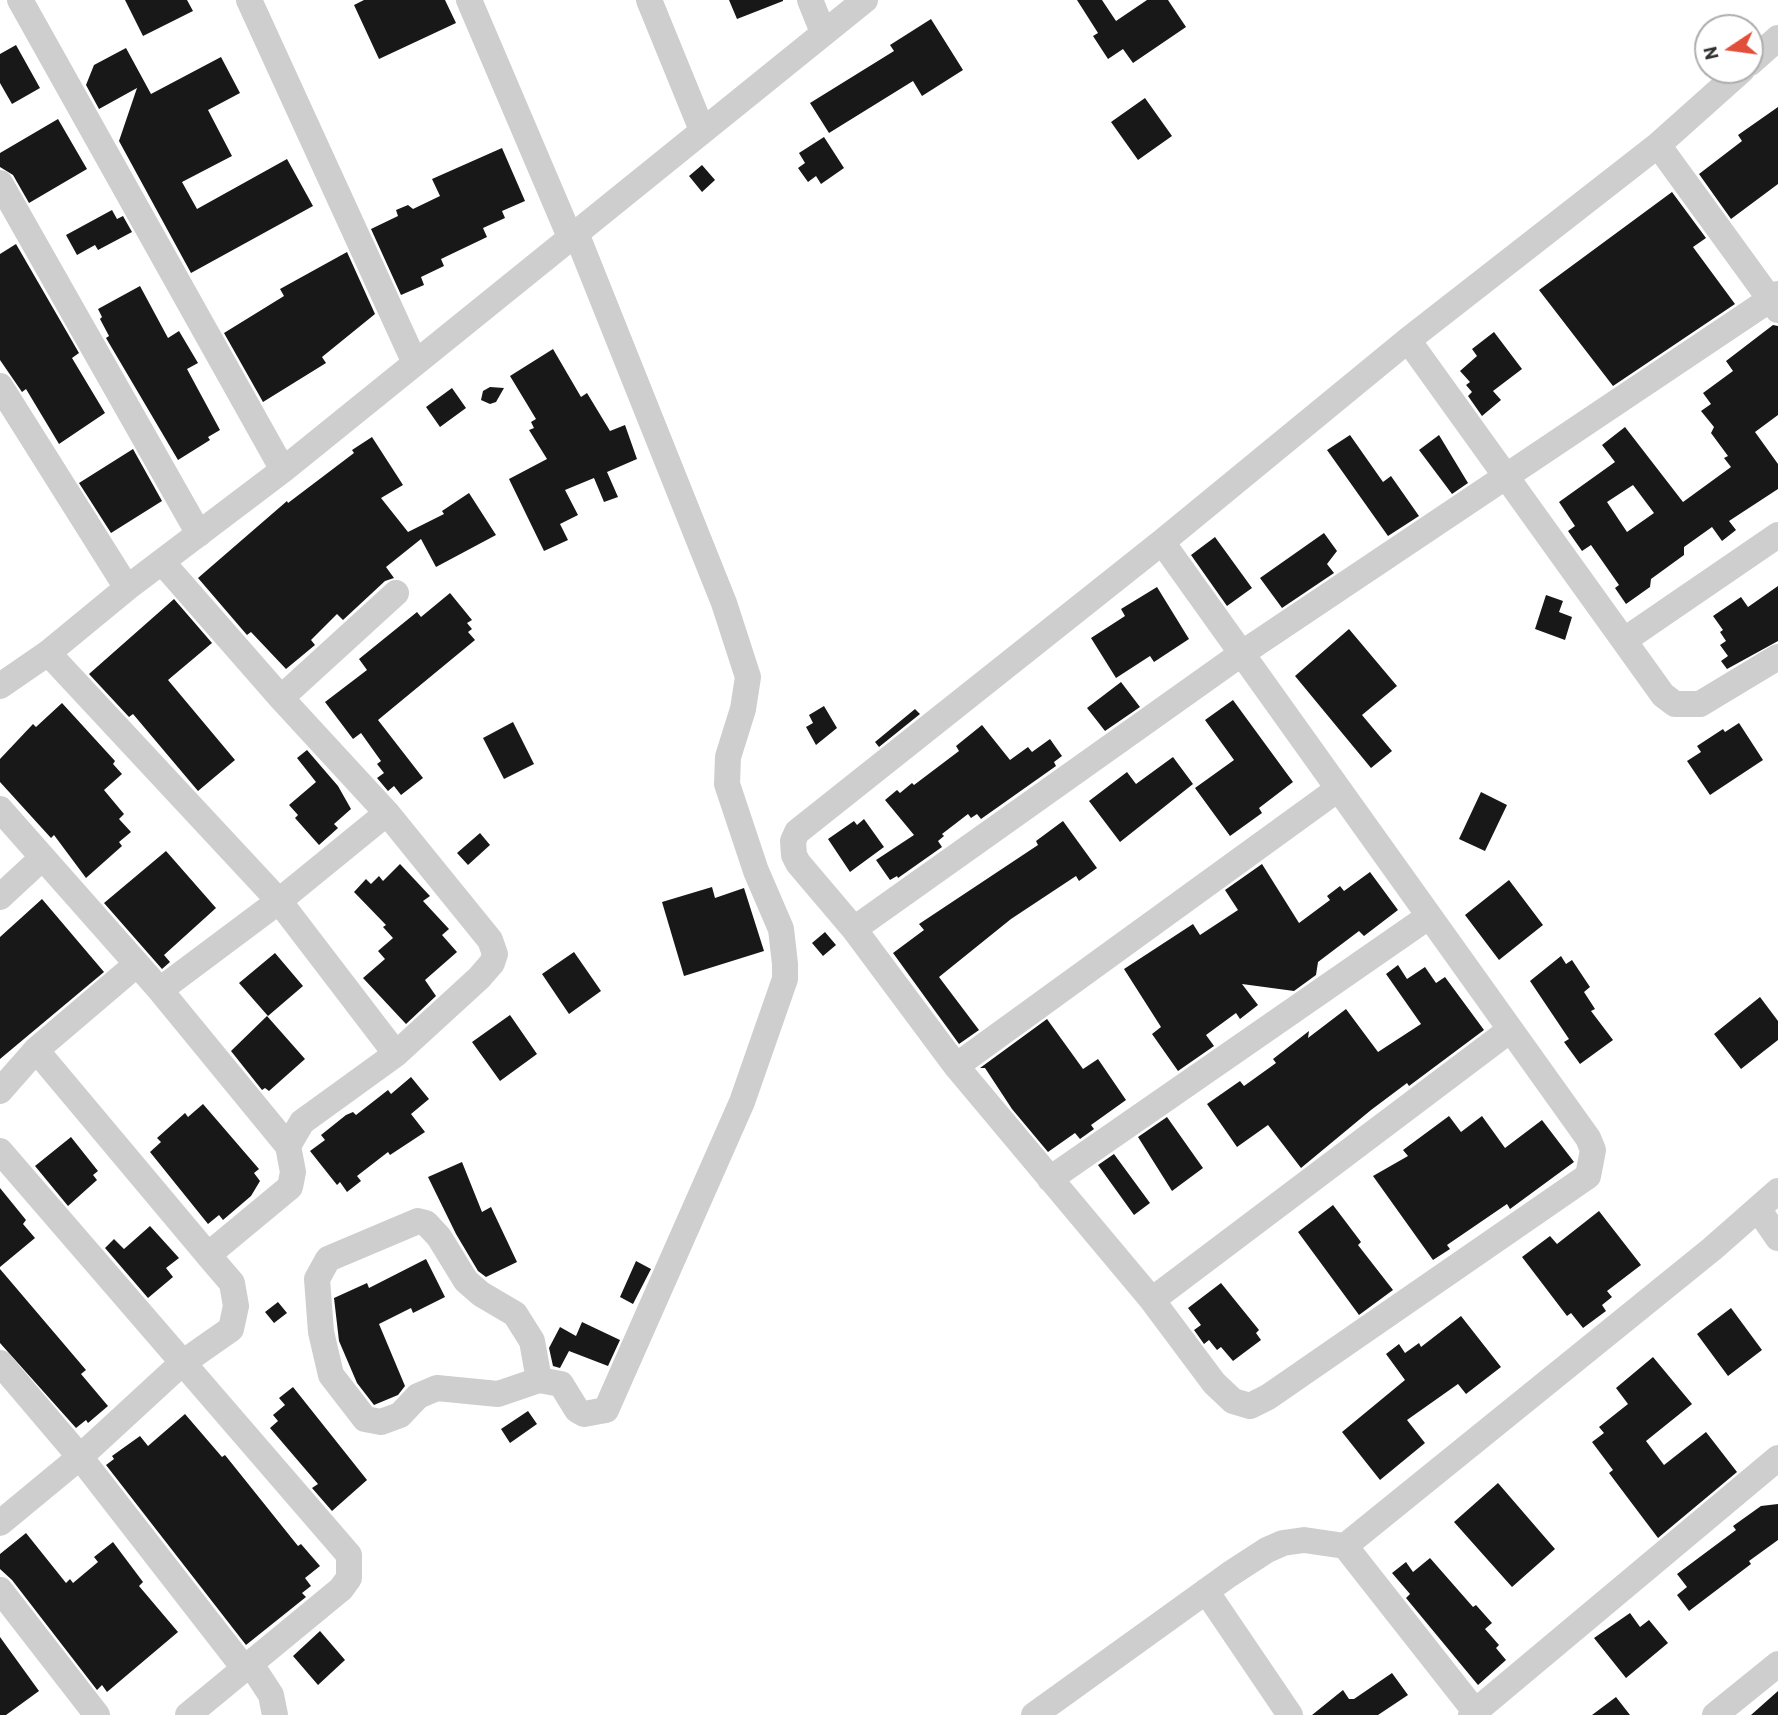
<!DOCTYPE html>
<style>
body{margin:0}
#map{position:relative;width:1778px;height:1715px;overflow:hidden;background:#fff;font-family:Barlow,sans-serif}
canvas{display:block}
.north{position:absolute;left:1694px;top:14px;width:70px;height:70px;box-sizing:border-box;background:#fff;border:2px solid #adadad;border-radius:50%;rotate:257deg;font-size:19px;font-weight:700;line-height:28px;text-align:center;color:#313131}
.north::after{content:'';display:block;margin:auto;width:24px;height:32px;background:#e14e39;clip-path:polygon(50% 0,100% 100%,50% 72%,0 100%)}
</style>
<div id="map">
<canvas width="1778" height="1715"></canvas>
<div class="north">N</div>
</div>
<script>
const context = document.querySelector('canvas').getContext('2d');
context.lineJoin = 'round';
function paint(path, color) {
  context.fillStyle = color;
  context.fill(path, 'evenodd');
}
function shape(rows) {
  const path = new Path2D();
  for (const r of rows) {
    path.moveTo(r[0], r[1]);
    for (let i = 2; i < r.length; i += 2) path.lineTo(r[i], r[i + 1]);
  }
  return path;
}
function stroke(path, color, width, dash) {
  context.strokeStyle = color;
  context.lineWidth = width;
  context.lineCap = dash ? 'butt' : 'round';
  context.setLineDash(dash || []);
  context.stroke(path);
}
paint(shape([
 [125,0,187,0,193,11,143,36],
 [364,0,445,0,456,23,379,59,354,5],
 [729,0,783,0,783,1,737,19],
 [1077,0,1102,0,1116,21,1147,0,1168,0,1186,27,1133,63,1123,49,1108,59,1093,36,1098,33],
 [931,19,963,70,922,96,913,81,829,133,810,103,894,51,890,45],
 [16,45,40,88,12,104,0,83,0,54],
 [126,48,151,94,221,57,240,93,208,110,232,156,182,182,197,209,287,159,313,206,191,273,119,141,137,88,99,109,86,85,94,65],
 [1145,98,1172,136,1138,160,1111,122],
 [1778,107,1778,184,1731,219,1699,174,1742,141,1738,135],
 [58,119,87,169,29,203,13,175,0,167,0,153],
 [824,137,844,168,821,184,816,176,808,182,798,168,805,163,799,153],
 [502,148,525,201,502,211,505,218,483,228,487,237,441,259,444,266,421,277,424,285,401,295,371,229,398,216,396,210,408,205,413,209,440,196,432,179],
 [702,165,715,180,702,192,689,176],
 [1672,192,1706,238,1693,247,1735,304,1613,386,1539,290],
 [112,210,117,219,123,216,132,232,98,250,95,245,77,255,66,235],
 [16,244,79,353,72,358,105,413,59,444,26,389,22,392,0,360,0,254],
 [347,252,375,314,322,357,326,363,263,402,224,333,284,296,280,289],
 [140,286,168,338,179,331,198,363,187,369,220,430,208,437,210,440,178,460,106,338,109,336,100,319,102,317,98,309],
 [1773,325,1778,326,1778,415,1755,432,1778,464,1778,489,1729,521,1736,530,1722,541,1712,527,1684,547,1684,555,1651,579,1650,587,1626,604,1615,588,1619,585,1591,545,1582,551,1568,531,1575,526,1559,502,1615,462,1602,445,1625,427,1683,502,1731,467,1724,458,1728,456,1711,433,1714,427,1701,411,1711,404,1703,393,1733,371,1726,361],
 [1633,485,1654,513,1627,532,1607,502],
 [1494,332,1522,369,1493,391,1501,400,1482,416,1468,396,1472,392,1466,385,1470,382,1460,371,1477,356,1472,349],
 [553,349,581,397,587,393,610,431,625,425,637,459,607,472,618,497,604,502,594,478,565,490,578,515,560,524,568,540,544,551,509,479,547,459,529,430,534,428,531,422,536,419,510,376],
 [490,387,504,388,496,402,490,404,481,400,483,391],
 [452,388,466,408,440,427,426,407],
 [1350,435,1383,482,1391,476,1419,516,1388,536,1327,450],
 [1439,435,1468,483,1452,494,1419,450],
 [372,437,403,485,381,498,408,532,444,514,442,511,469,493,496,535,436,567,421,539,386,567,394,578,385,581,343,620,337,614,311,640,315,645,286,669,251,632,247,635,198,578,287,501,288,503,354,453,352,450],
 [133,449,162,501,111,533,79,483],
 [1324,533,1337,551,1327,564,1334,573,1282,608,1260,578],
 [1215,537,1252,588,1227,606,1191,555],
 [1778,586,1778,641,1727,669,1721,661,1728,656,1720,645,1726,641,1720,632,1723,630,1713,616,1741,597,1748,607],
 [1157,587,1189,639,1154,662,1150,656,1116,678,1091,638,1125,616,1121,609],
 [450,593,472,620,467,623,472,629,468,632,475,640,378,720,423,778,401,795,394,786,388,791,377,778,384,773,377,764,381,761,361,733,353,739,325,702,367,670,359,659,417,612,421,617],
 [1546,595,1563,601,1559,612,1572,617,1565,640,1535,629],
 [174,599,212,643,168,680,235,760,198,791,133,714,129,717,89,674],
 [1349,629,1397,686,1362,715,1392,751,1371,768,1295,676],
 [1121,682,1140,707,1105,731,1087,708],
 [1233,700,1293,782,1259,808,1262,813,1230,836,1195,788,1234,760,1205,720],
 [62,703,115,761,113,764,122,774,104,790,124,814,119,819,131,832,119,842,122,846,86,878,54,835,51,838,0,782,0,759,33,724,36,727],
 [824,706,837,728,816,745,806,727,813,723,809,715],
 [915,709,920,714,879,747,875,742],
 [513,722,534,764,504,779,483,738],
 [1739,723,1763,760,1710,795,1687,761,1701,752,1697,746,1723,729,1725,732],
 [982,725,1010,760,1028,747,1032,752,1050,739,1062,756,1054,762,1056,766,981,819,977,814,971,818,968,814,942,834,944,836,938,841,942,847,898,878,897,876,890,880,876,860,914,835,885,800,897,790,900,793,912,783,914,785,959,751,956,746],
 [307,750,338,786,351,809,334,824,338,828,319,845,295,818,298,815,289,805,316,782,297,758],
 [1173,757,1193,784,1120,842,1089,801,1127,772,1136,784],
 [1481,792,1507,805,1485,851,1459,839],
 [864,819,884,847,850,872,828,839,854,821,857,825],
 [1063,821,1097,868,1079,881,1076,876,1011,919,939,977,979,1030,959,1044,893,953,924,930,919,924,1038,845,1036,841],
 [480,833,490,845,468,865,457,853],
 [166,851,216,908,164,955,170,962,162,969,104,903],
 [400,864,430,896,423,901,449,929,442,935,457,952,425,980,436,996,406,1024,363,978,385,959,378,951,393,938,383,927,386,925,354,892,366,879,371,884,379,876,383,881],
 [1262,864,1299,923,1330,900,1327,896,1340,886,1344,891,1370,872,1398,910,1364,936,1359,931,1318,962,1316,975,1294,991,1242,984,1258,1005,1240,1019,1236,1013,1206,1035,1214,1046,1178,1071,1152,1034,1161,1027,1124,969,1193,924,1200,935,1238,910,1225,890],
 [1509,880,1543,925,1499,960,1465,915],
 [712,887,715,898,744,888,764,951,684,976,662,902],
 [42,899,104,972,0,1059,0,937],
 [825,932,836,945,823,956,812,943],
 [574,952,601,991,569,1014,542,974],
 [275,953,303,986,268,1016,239,983],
 [1561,956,1566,964,1572,960,1590,987,1584,992,1595,1009,1591,1011,1613,1040,1580,1064,1564,1042,1569,1039,1530,981],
 [1398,965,1407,979,1425,967,1436,983,1445,977,1484,1030,1409,1086,1407,1083,1371,1110,1301,1168,1268,1125,1237,1147,1207,1104,1240,1081,1244,1086,1276,1063,1273,1059,1309,1031,1308,1038,1346,1009,1378,1052,1421,1024,1386,974],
 [1760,997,1778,1021,1778,1040,1741,1069,1714,1034],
 [510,1015,537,1054,500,1081,472,1042],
 [267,1016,305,1059,269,1091,265,1088,262,1090,231,1051],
 [1047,1019,1083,1069,1098,1059,1126,1100,1091,1125,1094,1129,1080,1139,1075,1133,1048,1152,1012,1109,985,1068,980,1068],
 [411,1077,429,1099,411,1114,425,1132,390,1155,388,1152,357,1176,361,1181,347,1192,340,1182,337,1185,310,1151,325,1140,321,1135,346,1115,353,1112,356,1115,388,1090,391,1094],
 [203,1104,259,1169,254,1173,260,1181,251,1196,223,1220,219,1215,208,1224,150,1152,161,1142,157,1138,185,1113,188,1117],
 [1449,1116,1461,1132,1482,1116,1505,1148,1542,1120,1574,1162,1510,1209,1507,1204,1447,1245,1450,1249,1433,1260,1373,1176,1408,1156,1403,1150],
 [1167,1117,1203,1168,1172,1191,1138,1137],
 [71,1137,98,1171,93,1175,97,1180,68,1206,35,1166],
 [1114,1154,1150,1203,1134,1215,1098,1165],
 [462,1162,482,1212,491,1207,517,1262,486,1277,478,1271,456,1234,428,1177],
 [0,1188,26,1220,23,1224,35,1238,0,1267],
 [1333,1205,1361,1242,1358,1245,1393,1290,1359,1315,1298,1232],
 [1599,1211,1641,1265,1607,1291,1612,1297,1602,1305,1606,1311,1583,1328,1571,1313,1567,1316,1522,1257,1550,1236,1557,1244],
 [150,1226,179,1258,166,1268,173,1277,148,1298,105,1248,114,1239,124,1249],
 [426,1259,445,1297,413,1313,411,1308,379,1324,405,1386,398,1395,374,1405,357,1383,339,1341,334,1298,367,1283,369,1288],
 [636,1261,651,1269,633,1304,620,1297],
 [0,1269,86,1370,81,1374,108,1406,88,1423,86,1420,76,1428,0,1343],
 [1221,1283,1259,1330,1256,1333,1261,1340,1233,1361,1221,1347,1217,1350,1209,1340,1204,1344,1194,1330,1201,1325,1188,1308],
 [278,1302,287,1313,274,1323,265,1312],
 [1731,1308,1762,1350,1728,1376,1697,1334],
 [1461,1316,1501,1367,1466,1394,1458,1384,1407,1420,1425,1443,1380,1480,1342,1432,1405,1380,1386,1354,1399,1344,1405,1353,1419,1343,1421,1347],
 [582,1322,620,1340,608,1366,569,1351,560,1368,553,1366,549,1348,560,1327,576,1336],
 [1653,1357,1692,1404,1646,1441,1664,1465,1706,1432,1737,1472,1658,1538,1609,1473,1613,1470,1592,1442,1604,1433,1599,1427,1628,1404,1616,1388],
 [293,1387,367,1480,332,1511,312,1488,318,1484,270,1428,278,1421,273,1415,285,1405,279,1398],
 [528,1411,537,1424,510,1443,501,1429],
 [185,1414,222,1457,225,1455,298,1546,301,1544,320,1566,305,1578,311,1586,302,1593,306,1597,246,1645,106,1465,114,1459,112,1456,140,1436,148,1446],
 [1498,1483,1555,1549,1512,1587,1454,1522],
 [1778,1504,1778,1540,1749,1561,1751,1564,1689,1611,1677,1595,1687,1587,1677,1574,1736,1530,1733,1526,1761,1506],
 [26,1533,66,1583,70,1579,73,1583,98,1562,94,1557,113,1542,143,1582,139,1586,178,1632,107,1692,102,1685,97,1690,12,1580,0,1569,0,1554],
 [1430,1558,1473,1607,1476,1605,1492,1623,1485,1629,1499,1645,1496,1648,1506,1660,1478,1685,1406,1598,1410,1594,1392,1573,1406,1562,1413,1572],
 [1630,1613,1640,1627,1649,1620,1668,1643,1626,1678,1594,1638],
 [320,1631,345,1660,318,1685,293,1656],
 [0,1637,39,1691,6,1715,0,1715],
 [1392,1673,1408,1695,1378,1715,1312,1715,1343,1690,1349,1699,1354,1699],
 [1778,1691,1778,1715,1751,1715],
 [1616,1697,1630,1715,1592,1715]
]), '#181818');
stroke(shape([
 [20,0,283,470],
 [249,0,415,363],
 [469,0,570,237],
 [649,0,702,130],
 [810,0,823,32],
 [1750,63,1778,38],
 [1658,145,1778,310],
 [0,183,199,534],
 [1408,340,1663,695,1675,704,1700,704,1778,657],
 [0,386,127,588],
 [1162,542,1588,1138,1593,1150,1588,1176,1268,1397,1250,1406,1233,1401,1214,1383,1152,1300,956,1066,854,929,798,863,794,855,793,841,797,832,1162,542,1408,340,1658,145,1742,70],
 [162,562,281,698,387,813,490,940,495,954,492,963,479,978,396,1054,302,1122,288,1146],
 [1626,639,1778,535],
 [48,653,279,901,396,1054],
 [0,686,48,653,127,588,283,470,865,0],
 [281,698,396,593],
 [0,809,160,990,288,1146,293,1172,290,1187,208,1255,232,1283,236,1306,231,1329,181,1364,80,1457,0,1523],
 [0,897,41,859],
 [854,929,1241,654,1778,294],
 [160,990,279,901,387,813],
 [36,1050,208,1255],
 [956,1066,1338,789],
 [0,1091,36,1050,137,964],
 [0,1151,349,1555,349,1578,341,1589,188,1715],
 [1050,1179,1428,917],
 [1758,1209,1778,1238],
 [1152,1300,1510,1030],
 [0,1363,80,1457,244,1668,256,1672,271,1695,275,1715],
 [539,1380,532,1341,515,1314,481,1294,466,1281,439,1237,426,1223,418,1221,328,1259,317,1279,321,1332,331,1375,365,1419,381,1422,400,1415,418,1396,437,1388,498,1394,539,1380,561,1384,577,1410,584,1414,606,1410,742,1102,785,979,785,964,781,929,756,871,727,784,728,757,743,709,748,677,724,603,576,233],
 [1345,1546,1712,1249,1778,1191],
 [0,1590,97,1715],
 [1206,1591,1290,1715],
 [1034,1715,1230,1574,1267,1550,1283,1543,1304,1540,1345,1546,1478,1715],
 [1471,1715,1778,1458],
 [1715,1715,1778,1664]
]), '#cecece', 26);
</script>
